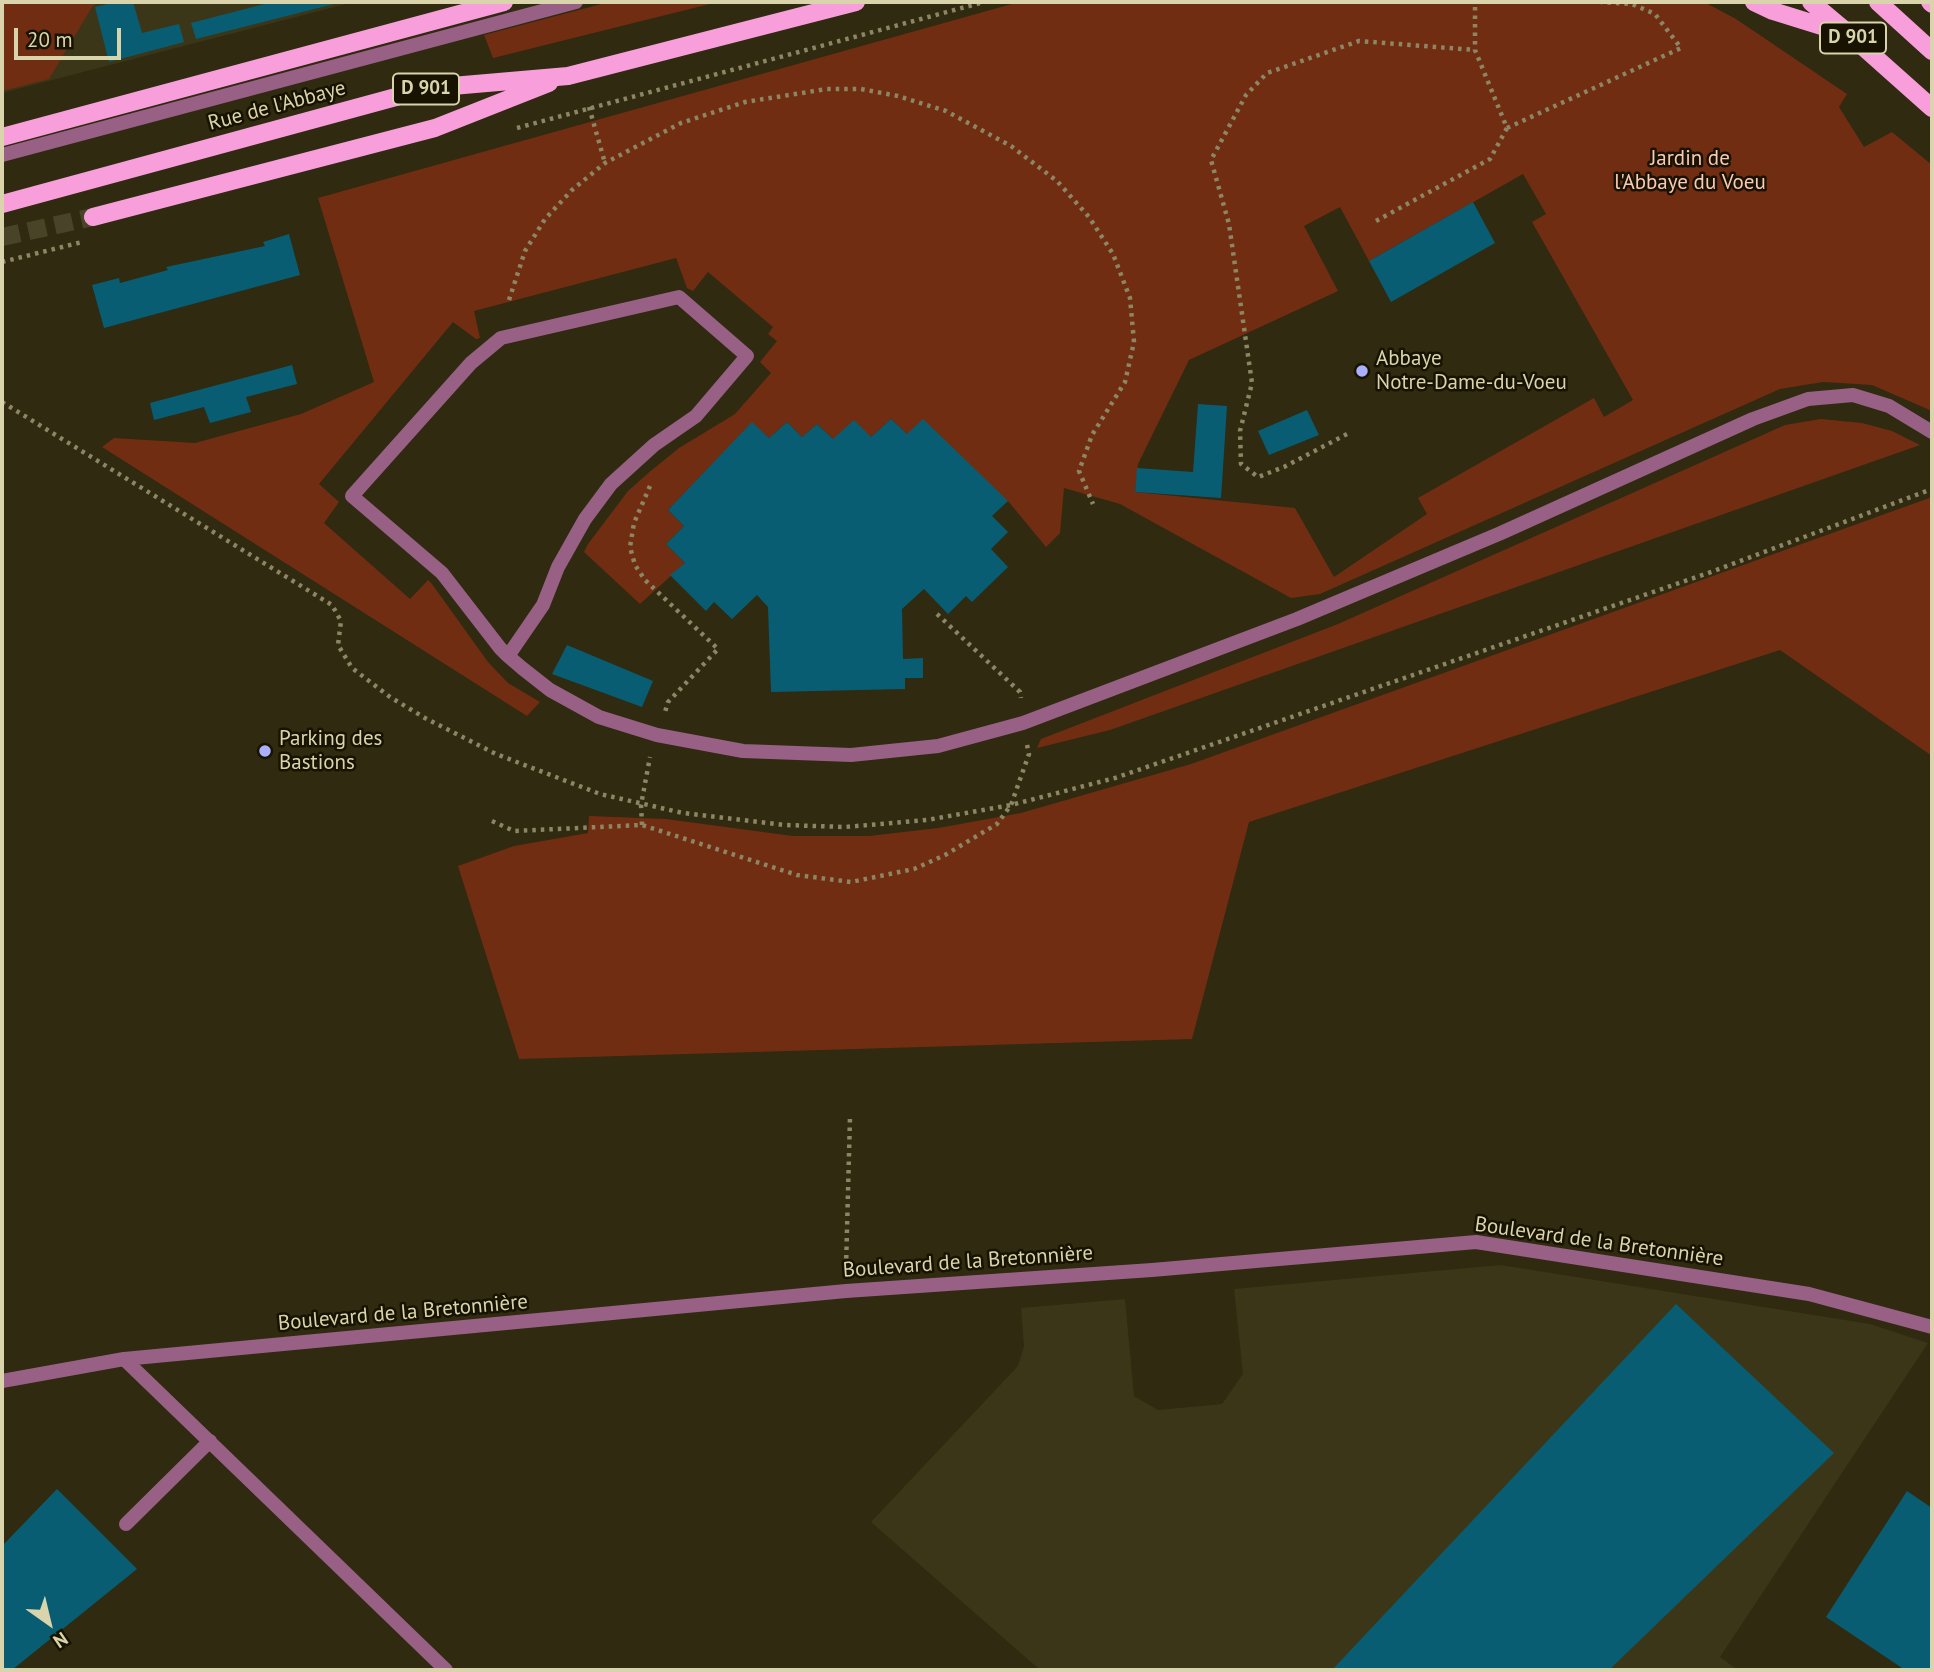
<!DOCTYPE html>
<meta charset="utf-8">
<style>
body{margin:0}
#map{position:relative;width:1934px;height:1672px;overflow:hidden;background:#2f2a10;font-family:"PT Sans",sans-serif}
canvas{display:block}
.frame{position:absolute;inset:0;border:4px solid #dad4ac;pointer-events:none}
.north{position:absolute;left:14px;top:1588px;width:70px;height:70px;-webkit-text-stroke:5px #171300;paint-order:stroke;rotate:146deg;font-size:19px;font-weight:700;line-height:28px;text-align:center;color:#dad4ac}
.north::after{content:'';display:block;margin:auto;width:24px;height:32px;background:#dad4ac;clip-path:polygon(50% 0,100% 100%,50% 72%,0 100%)}
.scale{position:absolute;left:14px;top:28px;width:107px;height:32px;box-sizing:border-box;border:4px solid #dad4ac;border-top:0;padding-left:9px;font-size:21px;line-height:24px;white-space:nowrap;color:#dad4ac;-webkit-text-stroke:5px #171300;paint-order:stroke}
</style>
<div id="map">
<canvas width="1934" height="1672"></canvas>
<div class="frame"></div>
<div class="north">N</div>
<div class="scale">20 m</div>
</div>
<script>
const context = document.querySelector('canvas').getContext('2d');
context.lineJoin = 'round';
function paint(path, color) {
  context.fillStyle = color;
  context.fill(path, 'evenodd');
}
function shape(rows) {
  const path = new Path2D();
  for (const r of rows) {
    path.moveTo(r[0], r[1]);
    for (let i = 2; i < r.length; i += 2) path.lineTo(r[i], r[i + 1]);
  }
  return path;
}
function stroke(path, color, width, dash) {
  context.strokeStyle = color;
  context.lineWidth = width;
  context.lineCap = dash ? 'butt' : 'round';
  context.setLineDash(dash || []);
  context.stroke(path);
}
function write(font, color, halo, rows, align = 'center') {
  context.font = font + ' "PT Sans",sans-serif';
  context.lineWidth = 5;
  context.setLineDash([]);
  context.textBaseline = 'middle';
  context.strokeStyle = halo;
  context.fillStyle = color;
  for (const [text, x, y, turn = 0] of rows) {
    context.save();
    context.translate(x, y);
    context.rotate((+turn || 0) * Math.PI / 180);
    context.textAlign = isNaN(turn) ? turn : align;
    if (halo) context.strokeText(text, 0, 0);
    context.fillText(text, 0, 0);
    context.restore();
  }
}
paint(shape([
 [2,2,354,2,2,93],
 [1501,1265,1870,1324,1928,1343,1720,1657,1738,1670,1040,1670,871,1522,1018,1366,1024,1346,1021,1308,1125,1299,1134,1396,1158,1410,1222,1404,1243,1374,1234,1289]
]), '#3b3617');
paint(shape([
 [2,2,98,2,92,7,49,79,2,91],
 [609,2,718,2,493,58,484,35],
 [1019,2,1704,2,1736,19,1847,94,1839,107,1864,147,1892,132,1932,165,1932,411,1872,385,1823,382,1780,389,1320,594,1291,598,1120,504,1064,488,1060,533,1046,547,1008,501,907,434,891,419,871,437,833,439,817,424,802,437,787,422,769,438,752,423,668,510,684,526,666,544,685,563,640,604,584,552,588,544,628,491,647,474,679,448,735,414,771,373,760,362,777,341,768,334,773,327,708,272,693,291,687,288,676,258,474,311,480,338,476,339,453,322,319,484,339,502,324,523,410,599,428,580,432,584,488,662,508,683,540,702,527,716,102,447,114,438,195,443,301,414,374,382,318,198],
 [1523,174,1546,214,1532,222,1633,400,1604,417,1594,398,1418,498,1427,514,1334,577,1295,508,1135,492,1138,464,1189,360,1338,291,1304,226,1340,207,1369,261],
 [1821,419,1862,423,1892,431,1920,445,1110,730,1037,748,1041,739,1338,624,1785,425],
 [1932,497,1932,756,1780,650,1249,822,1192,1039,519,1059,458,866,514,846,588,833,589,816,666,819,793,836,869,836,938,828,1021,813,1191,764]
]), '#712d12');
paint(shape([
 [116,2,133,2,142,33,179,24,184,42,109,62,95,7],
 [272,2,338,3,196,39,191,23],
 [1473,202,1495,243,1391,302,1369,261],
 [289,234,300,275,104,328,92,285,119,278,120,283,168,270,166,267,265,246,263,242],
 [292,365,297,384,246,397,251,412,210,423,204,407,154,420,150,403],
 [1198,404,1227,406,1221,498,1135,492,1137,468,1193,472],
 [1307,410,1319,435,1269,455,1258,431],
 [891,419,907,434,923,419,1008,501,992,516,1008,532,991,549,1008,567,972,602,966,596,948,614,924,589,902,609,903,659,923,658,923,678,905,678,905,689,771,692,768,607,757,595,732,619,714,602,706,611,670,575,685,563,666,544,684,526,668,510,752,422,769,438,787,422,802,437,817,424,833,439,854,420,871,437],
 [567,645,653,681,642,707,552,674],
 [1676,1304,1834,1453,1609,1670,1332,1670],
 [57,1489,137,1569,12,1670,2,1670,2,1546],
 [1907,1491,1932,1508,1932,1670,1905,1670,1826,1617]
]), '#095d72');
stroke(shape([
 [2,237,93,217]
]), '#494427', 18, [18, 9]);
stroke(shape([
 [589,107,605,163],
 [517,128,984,2],
 [1507,128,1681,48,1655,14,1632,4,1601,2],
 [1376,221,1490,159,1507,128,1475,50,1475,2],
 [2,262,82,242],
 [509,300,525,251,545,219,572,190,605,163,681,123,745,102,827,89,861,89,898,96,946,111,1011,146,1057,181,1089,217,1113,254,1130,298,1134,342,1125,382,1092,435,1079,471,1093,504],
 [2,402,332,605,341,621,338,645,352,668,390,697,425,718,496,754,600,794,683,813,785,825,845,827,927,820,1011,805,1115,778,1711,572,1932,489],
 [1347,434,1284,467,1258,477,1241,464,1240,431,1252,383,1229,224,1211,160,1246,95,1267,73,1359,41,1475,50],
 [650,486,634,523,630,547,635,565,645,580,718,649,668,702,665,712],
 [937,614,1020,692,1021,698],
 [492,821,514,831,642,825,797,875,851,882,914,869,945,855,997,824,1011,805,1029,754,1027,745],
 [642,825,641,805,650,757],
 [846,1267,850,1117]
]), '#8c8665', 4.5, [3.5, 5]);
stroke(shape([
 [2,155,576,2],
 [508,656,543,605,558,567,585,519,611,484,654,445,696,416,747,356,679,297,501,338,471,363,352,496,442,573,500,648,508,656,522,668,550,690,599,717,657,735,743,751,851,755,938,746,1023,723,1297,619,1501,533,1753,419,1808,399,1853,395,1889,406,1932,432],
 [124,1359,446,1670],
 [2,1381,124,1359,846,1291,1152,1270,1476,1242,1809,1294,1932,1327],
 [126,1524,210,1441]
]), '#976084', 14);
stroke(shape([
 [1754,2,1773,11,1850,35,1932,108],
 [1811,2,1843,29],
 [1878,2,1932,51],
 [1930,2,1932,4],
 [2,137,504,2],
 [2,204,429,88,568,76,856,2],
 [93,217,435,128,549,83]
]), '#f89eda', 18);
for (const [x, y, r, color] of [
 [1362,371,7,"#aab0fb"],
 [265,751,7,"#aab0fb"]
]) {
  const dot = new Path2D();
  dot.arc(x, y, r, 0, 2 * Math.PI);
  context.fillStyle = color;
  context.fill(dot);
  stroke(dot, '#171300', 2.5);
}
for (const [x, y, w] of [
 [1853,38,66],
 [426,89,66]
]) {
  const box = new Path2D();
  box.roundRect(x - w / 2, y - 15.5, w, 31, 5);
  context.fillStyle = '#171300';
  context.fill(box);
  stroke(box, '#dad4ac', 2);
}
write('bold 19px', '#dad4ac', null, [
 ["D 901",1853,38],
 ["D 901",426,89]
]);
write('21px', '#dad4ac', '#171300', [
 ["Rue de l'Abbaye",277,106,-15],
 ["Boulevard de la Bretonnière",1599,1242,8],
 ["Boulevard de la Bretonnière",968,1262,-4],
 ["Boulevard de la Bretonnière",403,1313,-5]
]);
write('21px', '#fdc9b7', '#171300', [
 ["Jardin de",1690,159],
 ["l'Abbaye du Voeu",1690,183]
]);
write('21px', '#dad4ac', '#171300', [
 ["Abbaye",1376,359],
 ["Notre-Dame-du-Voeu",1376,383],
 ["Parking des",279,739],
 ["Bastions",279,763]
], 'left');
</script>
